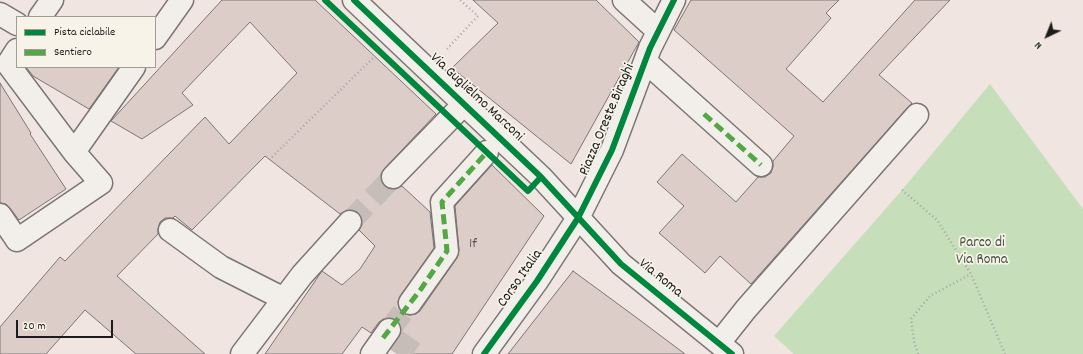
<!DOCTYPE html>
<style>
body{margin:0}
#map{position:relative;width:1083px;height:354px;overflow:hidden;background:#f0e5e0;font-family:Dekko,sans-serif}
canvas{display:block}
.legend{position:absolute;left:16px;top:16px;width:140px;height:52px;box-sizing:border-box;background:#f7f3e8;border:1px solid #9f9d96;margin:0;padding:5px 7px;list-style:none;font-size:12px;color:#1c1c1c}
.legend li{display:flex;align-items:center;gap:8px;height:20px}
.legend b{width:20px;border:1px solid #9f9d96}
.north{position:absolute;left:1027px;top:16px;width:40px;height:40px;-webkit-text-stroke:3px #f7f3e8;paint-order:stroke;rotate:223deg;font-size:11px;font-weight:700;line-height:16px;text-align:center;color:#1c1c1c}
.north::after{content:'';display:block;margin:auto;width:14px;height:18px;background:#1c1c1c;clip-path:polygon(50% 0,100% 100%,50% 72%,0 100%)}
.scale{position:absolute;left:16px;top:320px;width:97px;height:18px;box-sizing:border-box;border:2px solid #1c1c1c;border-top:0;padding-left:5px;font-size:12px;line-height:14px;white-space:nowrap;color:#1c1c1c;-webkit-text-stroke:3px #f7f3e8;paint-order:stroke}
</style>
<div id="map">
<canvas width="1083" height="354"></canvas>
<ul class="legend">
<li><b style="height:5px;background:#00873e"></b>Pista ciclabile</li>
<li><b style="height:5px;background:#52a943"></b>Sentiero</li>
</ul>
<div class="north">N</div>
<div class="scale">20 m</div>
</div>
<script>
const context = document.querySelector('canvas').getContext('2d');
context.lineJoin = 'round';
function paint(path, color) {
  context.fillStyle = color;
  context.fill(path, 'evenodd');
}
function shape(rows) {
  const path = new Path2D();
  for (const r of rows) {
    path.moveTo(r[0], r[1]);
    for (let i = 2; i < r.length; i += 2) path.lineTo(r[i], r[i + 1]);
  }
  return path;
}
function stroke(path, color, width, dash) {
  context.strokeStyle = color;
  context.lineWidth = width;
  context.lineCap = dash ? 'butt' : 'round';
  context.setLineDash(dash || []);
  context.stroke(path);
}
function write(font, color, halo, rows, align = 'center') {
  context.font = font + ' Dekko,sans-serif';
  context.lineWidth = 3.5;
  context.setLineDash([]);
  context.textBaseline = 'middle';
  context.strokeStyle = halo;
  context.fillStyle = color;
  for (const [text, x, y, turn = 0] of rows) {
    context.save();
    context.translate(x, y);
    context.rotate((+turn || 0) * Math.PI / 180);
    context.textAlign = isNaN(turn) ? turn : align;
    if (halo) context.strokeText(text, 0, 0);
    context.fillText(text, 0, 0);
    context.restore();
  }
}
paint(shape([
 [990,84,1083,209,1083,354,794,354,774,336,902,190]
]), '#c7debb');
const building = shape([
 [222,0,315,0,436,114,384,169,381,174,381,181,385,186,390,189,396,189,402,186,430,212,434,248,400,296,398,301,399,308,403,313,409,315,416,314,420,311,457,258,459,250,455,206,492,165,544,216,452,354,401,354,392,348,399,337,401,332,400,325,396,320,390,318,383,319,379,322,371,333,362,327,342,354,265,354,322,271,342,285,360,269,375,246,359,230,362,225,362,219,358,213,353,210,347,210,340,214,265,156,192,230,175,216,173,218,165,218,160,222,158,228,158,234,117,276,205,354,136,354,85,310,46,354,0,354,0,327,60,257,65,261,205,117,229,144,297,73,250,22,182,93,193,105,142,139,111,121,222,0],
 [473,0,596,0,639,42,571,164,452,68,498,23,473,0],
 [691,0,839,0,826,13,831,18,786,69,823,102,915,0,950,0,879,75,912,103,908,107,751,284,720,256,705,273,659,233,684,206,657,182,682,154,736,202,758,177,765,177,771,173,773,167,773,161,794,136,674,30,691,0],
 [26,67,119,67,89,109,33,76,26,67],
 [0,83,31,133,30,134,66,189,19,220,10,208,6,204,0,203,0,83],
 [573,271,633,315,685,354,508,354,573,271]
]);
paint(building, '#dccdc9');
stroke(building, '#7b7674', 1);
stroke(shape([
 [350,222,393,177],
 [389,330,410,303],
 [396,340,416,354]
]), '#c6bdb9', 22, [22, 11]);
const minor = shape([
 [354,0,541,177,621,264,732,354],
 [624,0,658,31],
 [0,14,17,24],
 [40,17,52,0],
 [155,38,182,0],
 [646,62,761,165],
 [74,152,134,67],
 [393,177,464,104],
 [0,215,17,240,101,183,74,152,8,64,17,50],
 [170,230,221,267,284,299],
 [410,303,447,251,442,202,487,152],
 [719,343,746,309,917,115],
 [242,354,302,275,350,222],
 [372,354,389,330],
 [484,354,537,281,578,218,612,150,650,48,674,0]
]);
stroke(minor, '#7b7674', 25);
stroke(shape([
 [447,49,478,16,460,0],
 [272,157,373,58],
 [902,190,937,220,971,274,1005,354],
 [918,354,914,341,911,319,930,296,971,274]
]), '#a9a6a4', 2.5, [1, 3]);
stroke(minor, '#f2efeb', 22);
stroke(shape([
 [704,114,761,165],
 [383,338,421,289,447,251,442,202,487,152]
]), '#52a943', 5, [10, 5]);
stroke(shape([
 [325,0,528,191,541,177],
 [354,0,541,177,621,264,732,354],
 [484,354,537,281,578,218,612,150,650,48,674,0]
]), '#00873e', 6);
write('13px', '#4f4b4a', null, [
 ["1f",473,245]
]);
write('15px', '#1c1c1c', '#f7f3e8', [
 ["Via Guglielmo Marconi",476,98,43],
 ["Piazza Oreste Biraghi",608,120,-67],
 ["Corso Italia",521,279,-55],
 ["Via Roma",660,279,39]
]);
write('15px', '#455542', '#f7f3e8', [
 ["Parco di",982,244],
 ["Via Roma",982,261]
]);
</script>
